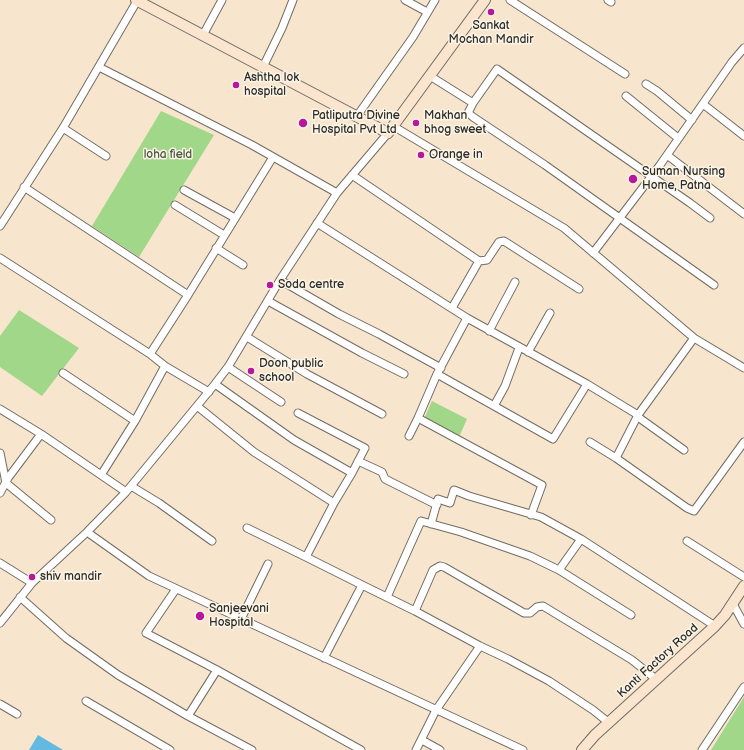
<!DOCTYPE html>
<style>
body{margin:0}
canvas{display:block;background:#f7e6cd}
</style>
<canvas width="744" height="750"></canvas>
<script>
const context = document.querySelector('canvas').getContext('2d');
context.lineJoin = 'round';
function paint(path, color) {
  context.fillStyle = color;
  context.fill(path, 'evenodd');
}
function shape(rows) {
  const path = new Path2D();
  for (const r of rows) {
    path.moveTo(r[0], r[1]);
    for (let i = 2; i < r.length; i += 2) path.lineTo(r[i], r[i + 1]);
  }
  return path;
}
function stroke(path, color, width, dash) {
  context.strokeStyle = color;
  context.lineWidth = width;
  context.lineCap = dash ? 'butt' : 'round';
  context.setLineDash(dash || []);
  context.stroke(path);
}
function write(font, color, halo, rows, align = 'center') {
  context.font = font + ' "Balsamiq Sans",sans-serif';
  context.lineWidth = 3;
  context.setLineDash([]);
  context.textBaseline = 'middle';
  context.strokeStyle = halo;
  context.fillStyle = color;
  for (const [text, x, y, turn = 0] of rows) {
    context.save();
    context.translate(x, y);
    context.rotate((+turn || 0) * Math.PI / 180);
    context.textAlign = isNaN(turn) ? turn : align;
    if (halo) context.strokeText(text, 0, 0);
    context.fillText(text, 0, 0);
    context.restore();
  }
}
paint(shape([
 [161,111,214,135,139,257,92,226],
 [19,310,79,348,42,396,0,367,0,336],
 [432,401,467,419,459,437,424,419],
 [744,697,744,750,711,750]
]), '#a0d788');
paint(shape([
 [38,735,63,750,29,750]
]), '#64b9e0');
const street = shape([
 [405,0,427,12],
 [510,0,625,74],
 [608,0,611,2],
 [203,35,222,0],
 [99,67,252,145,337,193],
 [263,67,282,28,293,0],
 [430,76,473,103,497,69,690,203,710,218],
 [646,84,657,91,692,120],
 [626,96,678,138],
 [473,103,468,113,473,117,545,165,714,285],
 [703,104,744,136],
 [357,116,413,37,435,0],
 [393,126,564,228,694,338,744,368],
 [63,128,106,156],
 [667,155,744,214],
 [352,175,479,261,452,308],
 [24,187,188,295,150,354],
 [184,190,235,218],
 [175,205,224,235],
 [317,223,467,318,437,374,418,418,409,436],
 [0,226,63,128,137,1],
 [216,248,243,265],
 [593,253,660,165,732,62,744,48],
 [0,258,150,354,165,366,209,392],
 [479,261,487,260,499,242,504,241,579,289],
 [280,280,339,314,379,334,441,368],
 [188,295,273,157],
 [268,301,362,353,404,374],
 [467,318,587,384,638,415,694,338],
 [489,331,515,282],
 [247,337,307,374,382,414],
 [528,352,550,313],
 [228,367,281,402],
 [63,373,135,421],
 [437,374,553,439,587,384],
 [215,384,294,440,352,473],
 [197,406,254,452,334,503],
 [494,406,505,386,519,348],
 [0,409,41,434,126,492],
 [298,413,365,448,352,473,334,503,306,557,362,585,324,658],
 [638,417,684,450],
 [418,418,542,485,531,515],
 [590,442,616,458,687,508,694,511,744,442],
 [0,453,6,483,51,520],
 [616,458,638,415],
 [358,461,382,472,385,479,437,505],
 [101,475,135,421,165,366],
 [131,486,159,503,212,541],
 [0,493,8,478,41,434],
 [431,524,438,499,450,503,454,490,469,496,541,517,581,539,715,626],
 [247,528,306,557],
 [87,532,149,576,523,750],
 [687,541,744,577],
 [0,563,32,583],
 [559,570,581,539],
 [362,585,415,611,480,646,508,659,549,681,593,710,608,722],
 [176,589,146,633,217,670,361,750],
 [20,597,66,638,118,675,188,716,252,750],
 [387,597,421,521,461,532,530,556,559,570,631,615],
 [733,604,744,624],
 [415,611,433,570,440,566,444,567,524,613,530,613,537,607,543,606,632,660,657,680],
 [241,619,268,564],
 [0,623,32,583,87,532,126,492,215,384,228,367,280,280,337,193,388,133],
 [86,701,170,750],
 [0,704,17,714],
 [188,716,217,670],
 [422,740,440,750],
 [416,750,436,710,480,646],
 [702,750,744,687]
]);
const secondary = shape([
 [136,0,388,133,485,0],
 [582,750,595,735,715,626,725,615,744,586]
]);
stroke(street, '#726c64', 9);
stroke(secondary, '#726c64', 12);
stroke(street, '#fff', 7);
stroke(secondary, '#fbe5cf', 10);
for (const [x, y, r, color] of [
 [491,12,4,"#b5179e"],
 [236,85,4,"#b5179e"],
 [303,123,5,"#b5179e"],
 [416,123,4,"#b5179e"],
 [421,155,4,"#b5179e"],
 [633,179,5,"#b5179e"],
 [270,285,4,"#b5179e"],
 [251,371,4,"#b5179e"],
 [32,577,4,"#b5179e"],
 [200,616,5,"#b5179e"]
]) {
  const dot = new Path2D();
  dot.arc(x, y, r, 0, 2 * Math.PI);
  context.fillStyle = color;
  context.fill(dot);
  stroke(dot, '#fcf5e5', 1.5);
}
write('12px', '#2b2b2b', '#fcf5e5', [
 ["Sankat",491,26,"center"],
 ["Mochan Mandir",491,40,"center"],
 ["Ashtha lok",244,78],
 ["hospital",244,92],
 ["Patliputra Divine",312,116],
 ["Hospital Pvt Ltd",312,130],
 ["Makhan",424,116],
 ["bhog sweet",424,130],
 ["Orange in",429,155],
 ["Suman Nursing",642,172],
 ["Home, Patna",642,186],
 ["Soda centre",278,285],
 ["Doon public",259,364],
 ["school",259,378],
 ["shiv mandir",40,577],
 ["Sanjeevani",209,609],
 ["Hospital",209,623]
], 'left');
write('12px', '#485642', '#fcf5e5', [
 ["loha field",168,155]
]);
write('12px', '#2b2b2b', '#fcf5e5', [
 ["Kanti Factory Road",658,661,-42]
]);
</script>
